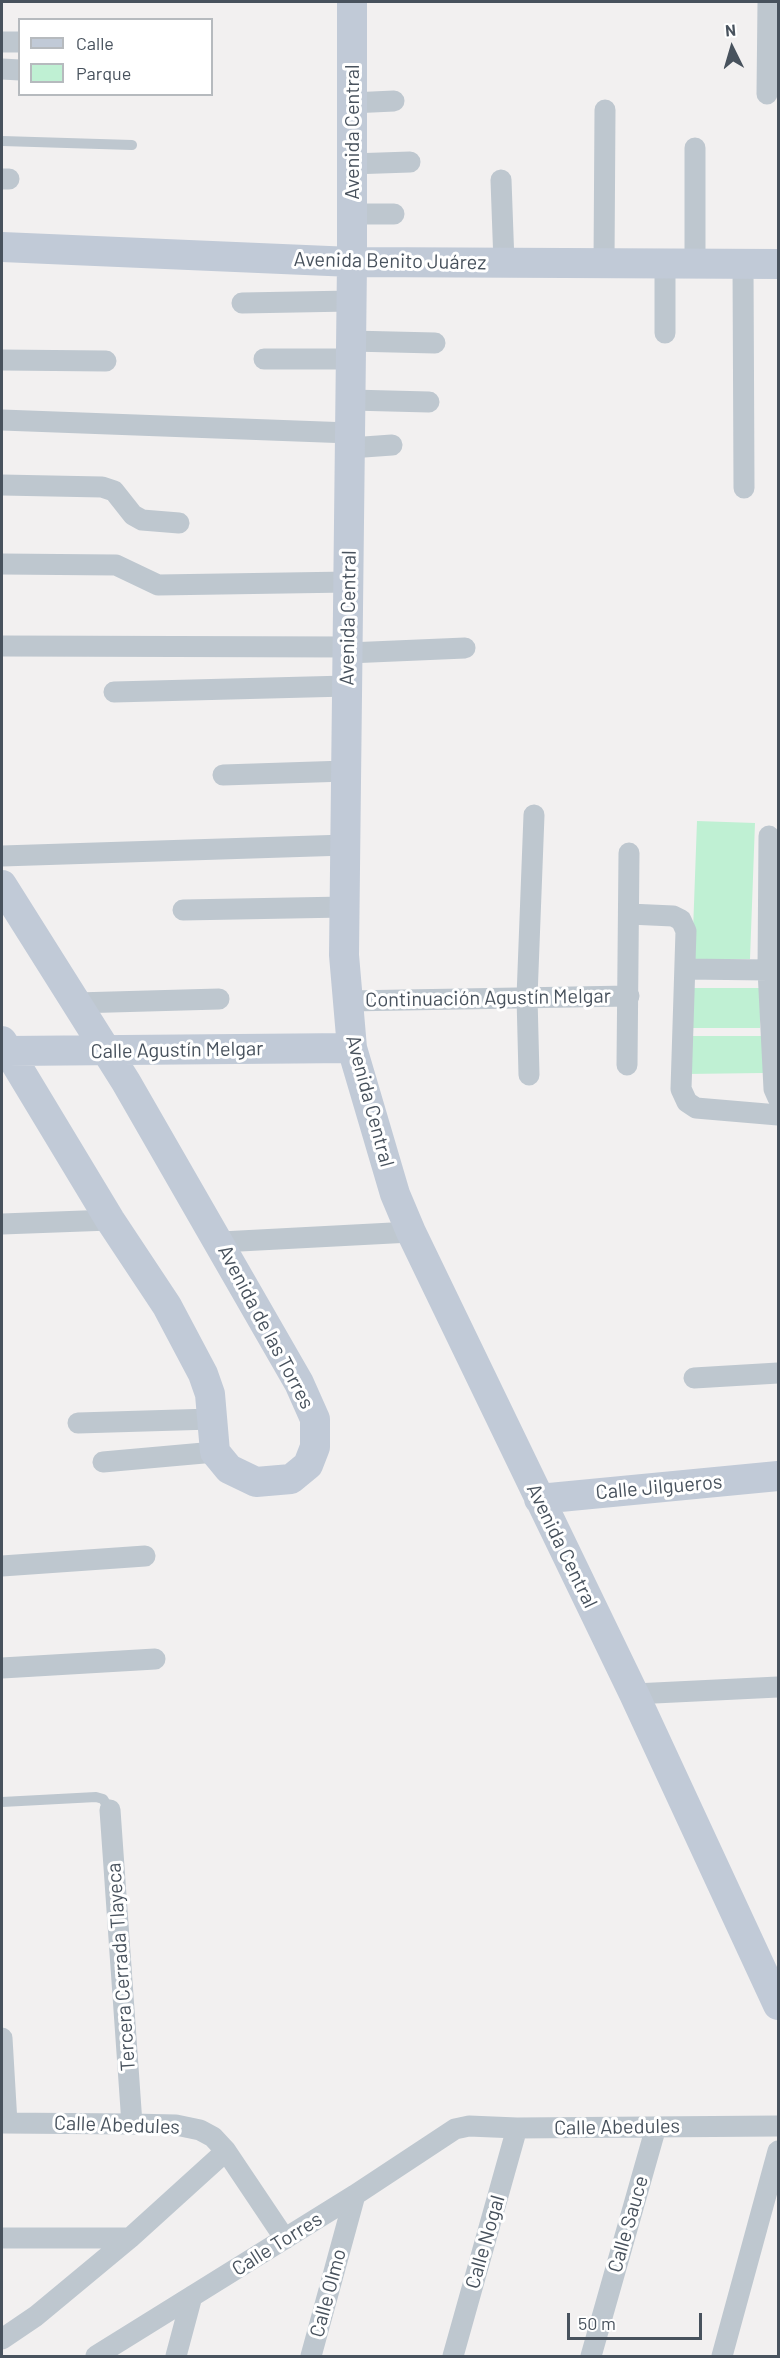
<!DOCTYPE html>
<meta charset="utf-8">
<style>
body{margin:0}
#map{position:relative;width:780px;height:2358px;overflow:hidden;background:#f2f0f0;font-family:Barlow,sans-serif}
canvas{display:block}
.frame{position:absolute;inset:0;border:3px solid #48525d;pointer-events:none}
.legend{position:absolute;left:18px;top:18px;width:195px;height:78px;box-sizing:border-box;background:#fff;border:2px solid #b6babe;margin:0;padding:8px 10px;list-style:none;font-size:18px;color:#48525d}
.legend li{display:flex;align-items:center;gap:12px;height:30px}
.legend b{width:30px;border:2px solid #b6babe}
.north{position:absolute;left:702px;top:18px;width:60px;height:60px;-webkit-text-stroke:4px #fff;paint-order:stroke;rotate:355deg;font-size:16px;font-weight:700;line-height:24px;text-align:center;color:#48525d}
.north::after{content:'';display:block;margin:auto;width:21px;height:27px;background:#48525d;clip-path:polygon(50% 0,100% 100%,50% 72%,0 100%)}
.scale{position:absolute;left:567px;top:2313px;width:135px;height:27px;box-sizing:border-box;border:3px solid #48525d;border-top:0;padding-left:8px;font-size:18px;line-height:21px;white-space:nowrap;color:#48525d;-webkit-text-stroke:4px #fff;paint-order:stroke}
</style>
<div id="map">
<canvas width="780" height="2358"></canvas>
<div class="frame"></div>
<ul class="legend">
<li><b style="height:8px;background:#c1cad7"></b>Calle</li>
<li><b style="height:16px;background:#bff0d3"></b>Parque</li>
</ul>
<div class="north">N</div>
<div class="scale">50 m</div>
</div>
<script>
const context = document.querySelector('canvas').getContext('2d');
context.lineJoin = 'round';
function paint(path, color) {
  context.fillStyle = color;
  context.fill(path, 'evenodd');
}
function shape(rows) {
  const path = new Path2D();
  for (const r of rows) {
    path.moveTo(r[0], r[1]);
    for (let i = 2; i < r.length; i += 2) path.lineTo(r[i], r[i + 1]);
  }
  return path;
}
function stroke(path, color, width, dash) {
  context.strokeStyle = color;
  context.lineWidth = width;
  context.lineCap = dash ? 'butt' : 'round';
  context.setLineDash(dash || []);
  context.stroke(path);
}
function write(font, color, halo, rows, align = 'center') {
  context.font = font + ' Barlow,sans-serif';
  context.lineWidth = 6;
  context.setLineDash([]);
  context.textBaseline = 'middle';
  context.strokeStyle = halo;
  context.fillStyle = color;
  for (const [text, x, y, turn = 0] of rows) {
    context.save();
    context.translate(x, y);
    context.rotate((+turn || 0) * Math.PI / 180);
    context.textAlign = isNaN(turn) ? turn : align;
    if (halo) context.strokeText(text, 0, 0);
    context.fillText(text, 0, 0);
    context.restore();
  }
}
paint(shape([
 [697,821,755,823,750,959,692,959],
 [688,988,760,988,760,1028,688,1028],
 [686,1036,763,1036,763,1073,686,1074]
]), '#bff0d3');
stroke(shape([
 [2,141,132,145],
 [2,1802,96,1797,103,1799,110,1810]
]), '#bec7cf', 10);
stroke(shape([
 [2,42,20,42],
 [2,69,20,70],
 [767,94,768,2],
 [351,103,394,101],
 [351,164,410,162],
 [2,179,9,179],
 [501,180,504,263],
 [352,214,394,214],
 [604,263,605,110],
 [665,264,665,333],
 [695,264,695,148],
 [743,264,744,488],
 [242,303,351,301],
 [351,341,435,343],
 [264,359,351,359],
 [2,360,106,361],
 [351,400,429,402],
 [2,420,350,433],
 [350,448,392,445],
 [2,485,102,487,114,491,133,515,142,520,179,523],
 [2,564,116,565,158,585,349,582],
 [2,646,348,647],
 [348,653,465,648],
 [114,692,347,686],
 [223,775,346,771],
 [769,836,768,970,774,1089,778,1098],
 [2,856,346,845],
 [183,910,345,907],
 [629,914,673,916,681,920,686,931,681,1089,687,1102,696,1108,778,1115],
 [685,969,768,970],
 [348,1001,629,996],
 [76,1003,219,999],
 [627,1065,629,853],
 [529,1075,527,997,534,815],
 [2,1224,110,1220],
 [221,1242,411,1232],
 [694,1378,778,1373],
 [78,1423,212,1419],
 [103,1462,215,1452],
 [2,1566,145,1556],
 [2,1668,155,1659],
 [634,1694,778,1687],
 [110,1810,132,2124],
 [2,2038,7,2123],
 [2,2123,132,2124,176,2125,200,2130,213,2137,226,2151,285,2239],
 [2,2238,130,2238],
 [2,2339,36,2316,130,2238,226,2151],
 [96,2356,355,2195,455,2129,469,2126,517,2128,778,2126],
 [176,2356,192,2296],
 [311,2356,355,2195],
 [453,2356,517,2128],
 [591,2356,656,2127],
 [722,2356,778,2151]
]), '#bec7cf', 21);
stroke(shape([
 [352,2,352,262,344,955,352,1048,395,1194,411,1232,634,1694,778,2005],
 [2,247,352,262,778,264],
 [2,885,126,1082,299,1383,315,1419,315,1447,308,1465,291,1479,256,1482,229,1469,215,1452,210,1394,203,1374,167,1306,110,1220,2,1041],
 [8,1051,352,1048],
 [539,1499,778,1476]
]), '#c1cad7', 30);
write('20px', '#48525d', '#fff', [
 ["Avenida Central",352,132,-90],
 ["Avenida Benito Juárez",390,261,1],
 ["Avenida Central",348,618,-89],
 ["Continuación Agustín Melgar",488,998,-1],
 ["Calle Agustín Melgar",177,1050,-1],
 ["Avenida Central",370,1101,75],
 ["Avenida de las Torres",266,1327,62],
 ["Calle Jilgueros",659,1487,-5],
 ["Avenida Central",562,1546,64],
 ["Tercera Cerrada Tlayeca",121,1967,-94],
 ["Calle Abedules",117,2125,2],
 ["Calle Abedules",617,2127,-1],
 ["Calle Sauce",628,2224,-74],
 ["Calle Nogal",485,2242,-74],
 ["Calle Torres",277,2244,-32],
 ["Calle Olmo",328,2293,-75]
]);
</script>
